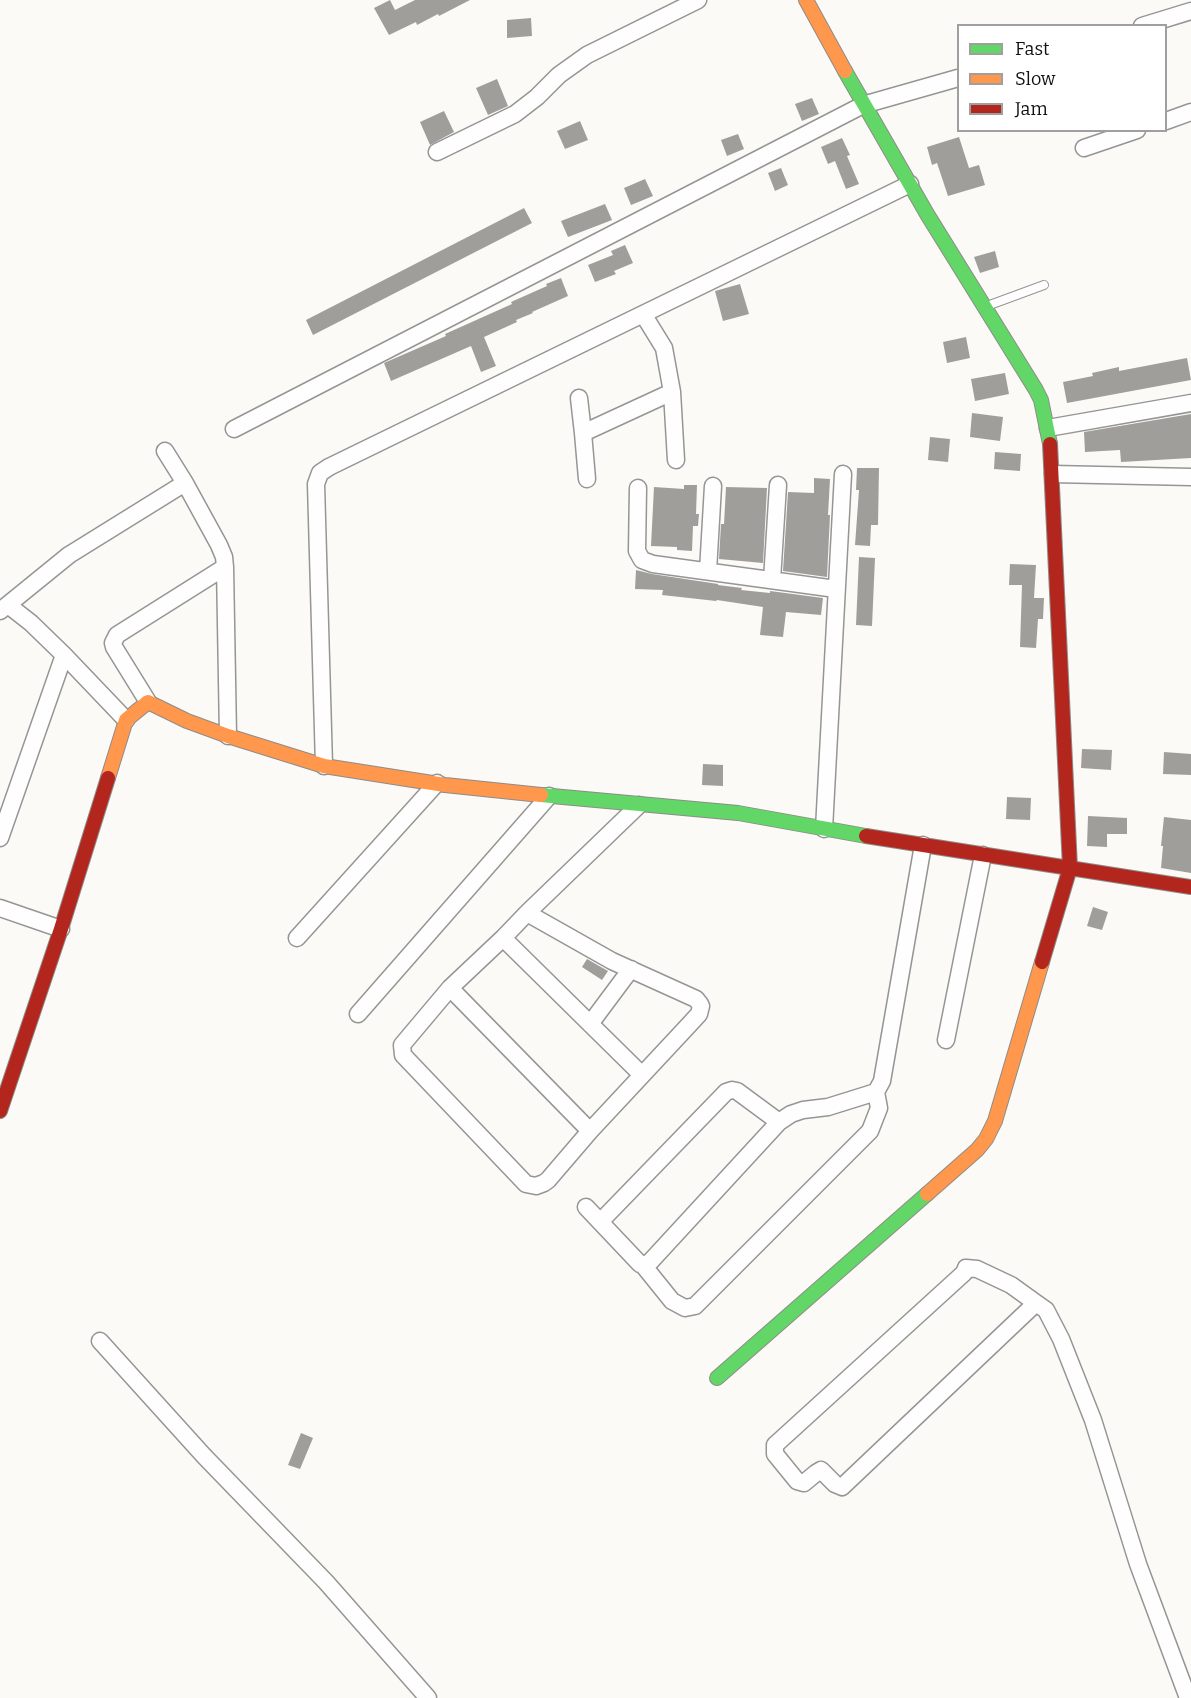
<!DOCTYPE html>
<style>
body{margin:0}
#map{position:relative;width:1191px;height:1698px;overflow:hidden;background:#fcfaf6;font-family:Bitter,serif}
canvas{display:block}
.legend{position:absolute;left:957px;top:24px;width:210px;height:108px;box-sizing:border-box;background:#fff;border:2px solid #9f9f9f;margin:0;padding:8px 10px;list-style:none;font-size:18px;color:#101010}
.legend li{display:flex;align-items:center;gap:12px;height:30px}
.legend b{width:30px;border:2px solid #9f9f9f}
</style>
<div id="map">
<canvas width="1191" height="1698"></canvas>
<ul class="legend">
<li><b style="height:8px;background:#63d668"></b>Fast</li>
<li><b style="height:8px;background:#ff974d"></b>Slow</li>
<li><b style="height:8px;background:#b3261e"></b>Jam</li>
</ul>
</div>
<script>
const context = document.querySelector('canvas').getContext('2d');
context.lineJoin = 'round';
function paint(path, color) {
  context.fillStyle = color;
  context.fill(path, 'evenodd');
}
function shape(rows) {
  const path = new Path2D();
  for (const r of rows) {
    path.moveTo(r[0], r[1]);
    for (let i = 2; i < r.length; i += 2) path.lineTo(r[i], r[i + 1]);
  }
  return path;
}
function stroke(path, color, width, dash) {
  context.strokeStyle = color;
  context.lineWidth = width;
  context.lineCap = dash ? 'butt' : 'round';
  context.setLineDash(dash || []);
  context.stroke(path);
}
paint(shape([
 [390,0,395,10,415,0,470,0,439,16,438,14,417,25,416,22,389,35,374,8],
 [531,18,532,36,507,38,507,20],
 [497,79,508,106,488,115,476,88],
 [812,98,819,114,802,121,795,104],
 [444,111,454,132,430,145,420,122],
 [580,121,588,140,565,149,557,131],
 [738,134,744,149,727,156,721,140],
 [959,137,969,168,979,165,985,185,948,196,937,163,932,165,927,147],
 [842,138,850,155,847,156,859,184,846,189,835,161,828,164,821,147],
 [781,168,788,185,775,191,768,173],
 [645,179,653,196,631,205,624,188],
 [605,204,612,220,568,237,561,221],
 [524,208,532,223,313,335,306,320],
 [625,245,633,263,614,271,616,274,595,282,588,265,613,255,611,251],
 [995,251,999,267,980,273,974,257],
 [561,278,568,296,532,312,533,313,516,320,517,322,484,337,496,366,481,372,471,346,391,381,384,363,446,336,445,334,512,304,511,302,547,286,546,284],
 [740,284,749,314,723,321,715,291],
 [966,337,970,358,947,363,943,342],
 [1187,358,1191,380,1067,403,1063,382,1093,376,1092,373,1119,367,1119,371],
 [1005,373,1009,394,975,401,971,379],
 [972,413,1003,417,1000,441,970,437],
 [1191,414,1191,458,1121,462,1120,450,1085,452,1084,432],
 [930,437,950,439,948,462,928,460],
 [995,452,1021,454,1020,471,994,469],
 [857,468,879,468,878,525,871,525,870,546,855,545,859,490,856,490],
 [814,478,830,479,828,515,830,515,827,577,783,571,788,492,814,493],
 [684,485,697,485,696,514,699,514,698,526,693,526,692,551,677,550,677,547,651,546,654,487,684,489],
 [726,487,767,488,763,563,719,559,721,524,724,524],
 [859,557,875,558,872,626,856,625],
 [1010,564,1036,565,1034,598,1044,598,1043,619,1038,619,1036,648,1020,647,1022,585,1009,585],
 [636,570,652,574,718,584,718,585,742,588,741,590,770,593,770,591,823,598,821,615,786,612,783,637,760,635,763,607,717,600,716,601,662,595,663,590,635,589],
 [1082,749,1112,750,1111,770,1081,768],
 [1164,752,1191,754,1191,775,1163,774],
 [703,764,723,765,723,786,702,785],
 [1007,797,1031,798,1030,820,1006,819],
 [1088,816,1127,818,1127,834,1107,834,1107,847,1087,846],
 [1164,817,1191,820,1191,873,1161,868,1163,846,1161,846],
 [1093,907,1108,912,1102,930,1087,926],
 [587,959,608,971,602,980,582,967],
 [301,1433,313,1438,300,1469,288,1465]
]), '#a09e9b');
const lane = shape([
 [987,306,1044,285]
]);
const street = shape([
 [1142,26,1191,11],
 [1166,121,1191,112],
 [1084,148,1137,130],
 [437,152,515,114,537,97,559,75,587,55,698,0],
 [643,314,664,348,672,392,676,460],
 [579,398,583,433,672,392],
 [1048,428,1191,403],
 [234,429,863,105,958,78],
 [583,433,587,479],
 [165,451,185,483,219,545,224,557,225,567,228,736],
 [1053,474,1191,477],
 [638,488,637,551,642,560,653,564,836,589],
 [708,571,713,486],
 [772,580,778,485],
 [8,605,31,623,64,655,126,720],
 [0,611,69,555,185,483],
 [148,702,114,647,113,643,117,635,225,567],
 [324,766,316,484,320,473,329,467,910,184],
 [824,829,843,474],
 [0,838,64,655],
 [0,908,61,929],
 [527,913,612,961,696,999,700,1004,701,1006,699,1014,687,1027,590,1131,548,1180,544,1183,536,1186,526,1184,403,1055,402,1045,450,988,503,938,527,913,639,805],
 [297,938,437,783],
 [503,938,642,1075],
 [450,988,590,1131],
 [358,1014,549,796],
 [590,1024,631,969],
 [946,1040,983,855],
 [586,1207,640,1264,646,1264,650,1262,779,1122,791,1114,803,1110,828,1107,876,1092,882,1081,923,845],
 [600,1222,726,1092,732,1090,737,1091,779,1122],
 [643,1265,672,1301,685,1308,695,1306,870,1131,879,1108,876,1092],
 [1036,1303,842,1487,835,1484,821,1470,816,1473,804,1483,797,1481,775,1454,775,1445,964,1273,966,1268,977,1269,1011,1285,1036,1303,1046,1310,1061,1339,1093,1420,1138,1564,1188,1698],
 [100,1341,204,1456,326,1582,428,1698]
]);
const fast = shape([
 [845,71,927,214,1036,390,1041,400,1050,444],
 [541,795,738,813,866,836],
 [717,1378,927,1194]
]);
const slow = shape([
 [806,0,845,71],
 [108,778,126,720,148,702,187,721,228,736,324,766,445,785,541,795],
 [927,1194,977,1150,986,1139,995,1121,1042,962]
]);
const jam = shape([
 [866,836,1191,887],
 [1042,962,1070,868,1050,444],
 [0,1111,61,929,108,778]
]);
stroke(lane, '#969594', 10);
stroke(street, '#969594', 19);
stroke(fast, '#8d8c8a', 16);
stroke(slow, '#8d8c8a', 16);
stroke(jam, '#8d8c8a', 16);
stroke(lane, '#fffefe', 8);
stroke(street, '#fffefe', 16);
stroke(fast, '#63d668', 14);
stroke(slow, '#ff974d', 14);
stroke(jam, '#b3261e', 14);
</script>
